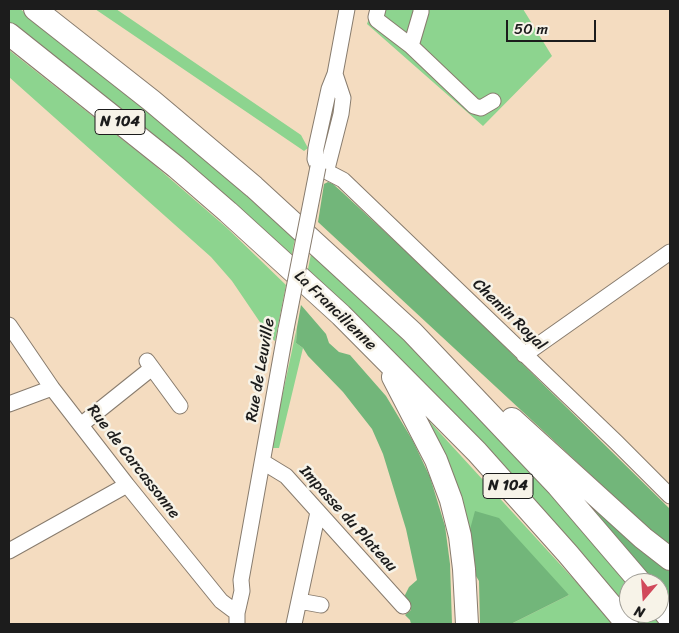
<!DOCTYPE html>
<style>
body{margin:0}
#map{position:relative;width:679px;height:633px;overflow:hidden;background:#f4dcc0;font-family:Sriracha,sans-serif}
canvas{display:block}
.frame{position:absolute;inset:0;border:10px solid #1c1c1c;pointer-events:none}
.north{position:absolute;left:619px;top:573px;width:50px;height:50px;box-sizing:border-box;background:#f7f3e8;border:1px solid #9f9d96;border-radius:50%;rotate:198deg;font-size:14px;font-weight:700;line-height:20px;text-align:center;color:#1c1c1c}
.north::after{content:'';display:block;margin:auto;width:18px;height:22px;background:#d1495b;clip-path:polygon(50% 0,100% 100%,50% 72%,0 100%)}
.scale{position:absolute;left:506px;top:20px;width:90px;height:22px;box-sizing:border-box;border:2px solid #1c1c1c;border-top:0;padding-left:6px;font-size:15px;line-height:18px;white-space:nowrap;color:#1c1c1c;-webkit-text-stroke:4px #f7f3e8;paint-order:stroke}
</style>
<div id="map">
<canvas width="679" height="633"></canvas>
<div class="frame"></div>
<div class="north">N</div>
<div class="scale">50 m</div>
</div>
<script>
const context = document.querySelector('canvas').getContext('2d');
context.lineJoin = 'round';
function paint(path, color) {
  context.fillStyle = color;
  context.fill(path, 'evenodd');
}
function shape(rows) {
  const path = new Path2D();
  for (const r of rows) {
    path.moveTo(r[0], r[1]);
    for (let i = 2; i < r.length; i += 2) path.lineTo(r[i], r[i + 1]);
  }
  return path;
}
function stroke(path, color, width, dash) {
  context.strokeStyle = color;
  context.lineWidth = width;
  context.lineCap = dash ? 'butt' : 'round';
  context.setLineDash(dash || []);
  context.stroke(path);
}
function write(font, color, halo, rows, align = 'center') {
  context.font = font + ' Sriracha,sans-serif';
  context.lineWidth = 5;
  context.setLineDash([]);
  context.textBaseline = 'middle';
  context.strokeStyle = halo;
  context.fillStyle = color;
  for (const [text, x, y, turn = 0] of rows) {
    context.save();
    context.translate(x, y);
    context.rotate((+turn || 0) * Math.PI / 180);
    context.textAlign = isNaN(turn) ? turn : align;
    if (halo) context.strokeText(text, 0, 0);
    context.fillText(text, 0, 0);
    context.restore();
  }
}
paint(shape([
 [9,9,20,9,47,29,296,233,291,259,9,24],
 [95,9,116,9,301,135,308,148,304,151],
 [372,9,523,9,552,56,483,126,367,24],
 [9,50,152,163,226,227,286,285,275,341,270,337,232,281,211,257,9,77],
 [312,249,402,336,514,450,629,583,629,613,656,613,664,624,635,624,307,274],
 [297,327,296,343,303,348,279,448,273,448,273,439],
 [430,422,611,620,610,624,511,624,569,595,469,533,426,426]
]), '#8dd48f');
paint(shape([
 [328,182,333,184,342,192,437,280,670,509,670,545,646,526,318,222,324,184],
 [301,305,326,334,329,343,339,352,350,355,386,396,413,441,430,477,445,526,450,564,452,624,411,624,410,620,405,615,411,610,405,601,405,595,409,587,417,580,406,529,383,454,372,429,343,392,308,356,303,348,296,343,297,327],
 [562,477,650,556,670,572,670,604,659,591,659,583,652,583],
 [475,511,499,518,569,595,511,624,480,624,479,581,471,568,469,533]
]), '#72b67a');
const minor = shape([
 [378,9,376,17,377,20,411,46,474,106,481,108,493,101],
 [411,46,421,12,421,9],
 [318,167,343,180,616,442,670,496],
 [318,167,315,159,316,148,329,89,335,74,347,9],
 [318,167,328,165,341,114,343,98,335,74],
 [9,325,52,388,127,485,221,601,237,613],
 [524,355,670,252],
 [147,361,180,406],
 [9,404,52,388],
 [82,424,152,368],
 [263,462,286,476,403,606],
 [9,551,127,485],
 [299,601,321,605],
 [237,624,237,613,242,591,241,580,286,329],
 [294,624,318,512]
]);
const highway = shape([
 [35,9,152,101,254,187,412,332,558,486,641,583],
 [9,34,176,167,228,212,341,315,477,452,568,554,627,624],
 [393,377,436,460,451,500,460,536,464,569,467,624],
 [512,419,643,538,670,559],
 [659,605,670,619]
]);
stroke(minor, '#887c6e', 17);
stroke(highway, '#887c6e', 24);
stroke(minor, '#fff', 15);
stroke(highway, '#fff', 22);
const minorBridge = shape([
 [286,329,318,167]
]);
stroke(minorBridge, '#887c6e', 17, []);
stroke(minorBridge, '#fff', 15);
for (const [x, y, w] of [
 [120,122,50],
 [508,486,50]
]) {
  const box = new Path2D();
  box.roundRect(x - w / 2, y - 12.5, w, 25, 4);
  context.fillStyle = '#f7f3e8';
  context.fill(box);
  stroke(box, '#1c1c1c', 1);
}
write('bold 15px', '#1c1c1c', null, [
 ["N 104",120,122],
 ["N 104",508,486]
]);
write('16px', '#1c1c1c', '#f7f3e8', [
 ["La Francilienne",335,311,44],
 ["Chemin Royal",509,315,44],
 ["Rue de Leuville",261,370,-80],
 ["Rue de Carcassonne",133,462,52],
 ["Impasse du Plateau",348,519,48]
]);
</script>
